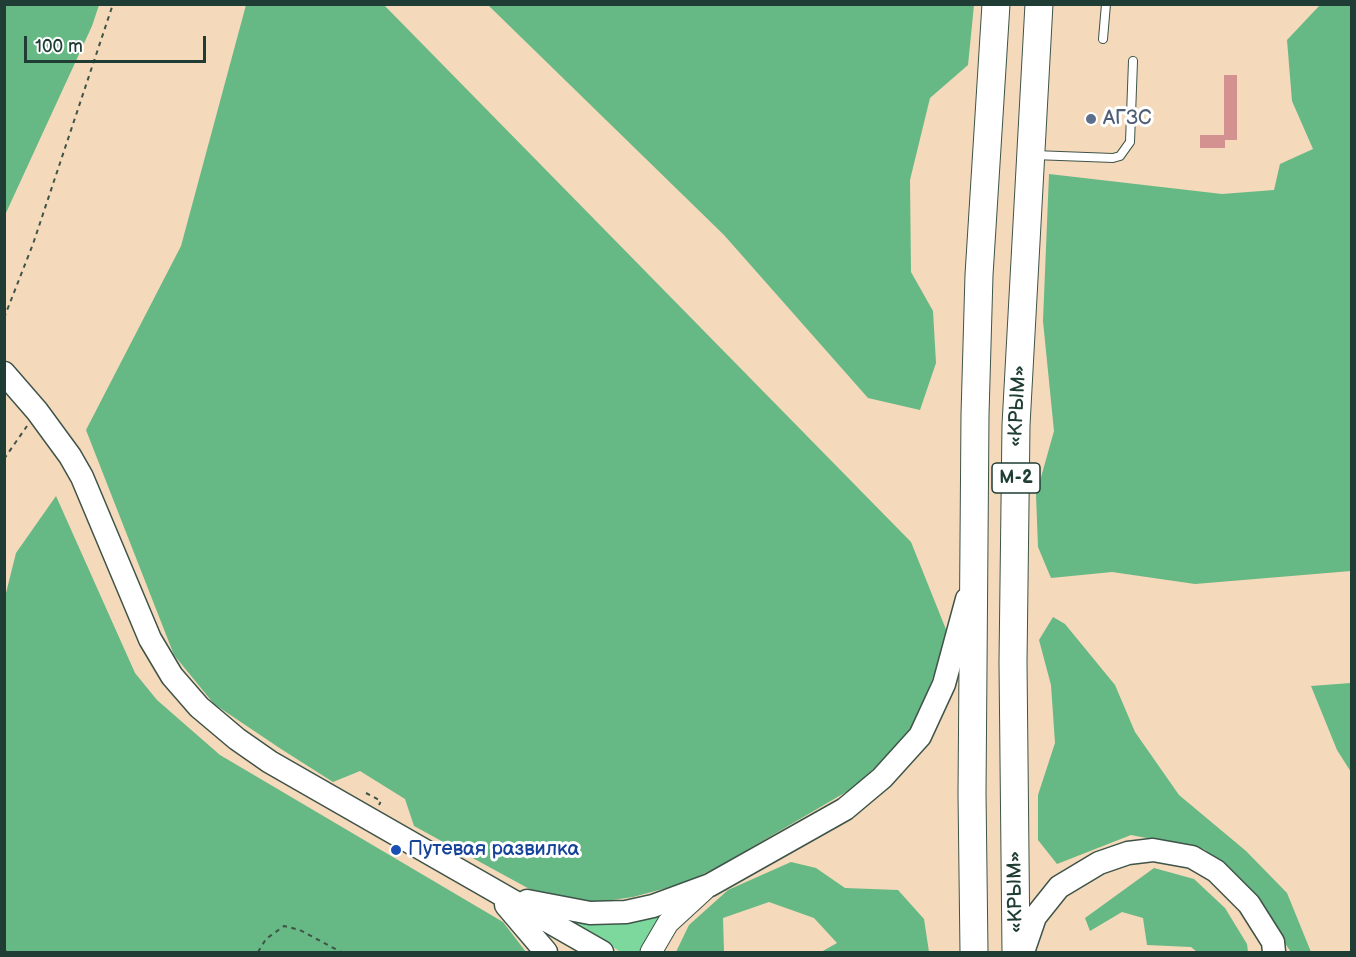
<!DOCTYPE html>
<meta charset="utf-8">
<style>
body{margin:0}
#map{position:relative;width:1356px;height:957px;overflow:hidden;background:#f4d9bb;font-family:"Balsamiq Sans",sans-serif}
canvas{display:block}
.frame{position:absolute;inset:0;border:6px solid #1f3d34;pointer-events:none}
.scale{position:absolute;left:24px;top:36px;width:182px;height:27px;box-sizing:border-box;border:3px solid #1f3d34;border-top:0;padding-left:8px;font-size:18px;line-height:21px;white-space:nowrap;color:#1f3d34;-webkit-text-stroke:4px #fff;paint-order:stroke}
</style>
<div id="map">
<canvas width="1356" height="957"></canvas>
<div class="frame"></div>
<div class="scale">100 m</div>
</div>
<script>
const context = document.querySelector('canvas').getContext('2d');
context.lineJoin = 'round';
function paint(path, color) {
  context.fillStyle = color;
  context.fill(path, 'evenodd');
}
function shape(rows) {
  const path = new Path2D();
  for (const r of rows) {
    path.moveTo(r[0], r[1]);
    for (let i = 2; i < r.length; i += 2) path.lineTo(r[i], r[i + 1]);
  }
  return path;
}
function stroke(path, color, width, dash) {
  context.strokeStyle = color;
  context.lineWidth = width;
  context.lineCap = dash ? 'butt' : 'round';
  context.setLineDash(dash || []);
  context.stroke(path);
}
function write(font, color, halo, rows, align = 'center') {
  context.font = font + ' "Balsamiq Sans",sans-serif';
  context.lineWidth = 6;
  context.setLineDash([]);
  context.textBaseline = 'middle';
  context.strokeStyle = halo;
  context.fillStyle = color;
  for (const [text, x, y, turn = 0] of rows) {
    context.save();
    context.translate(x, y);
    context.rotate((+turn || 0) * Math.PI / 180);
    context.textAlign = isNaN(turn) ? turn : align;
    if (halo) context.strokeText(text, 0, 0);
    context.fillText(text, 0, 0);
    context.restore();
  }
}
paint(shape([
 [677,906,646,952,621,952,562,917]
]), '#7dd89e');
paint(shape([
 [5,4,99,5,92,26,5,215],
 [246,5,384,5,911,542,949,637,913,728,858,785,718,867,685,883,633,897,598,902,579,903,546,898,414,826,405,799,360,771,333,782,281,749,214,704,174,655,86,430,181,246],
 [488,5,974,5,968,65,930,98,910,180,911,272,933,311,936,363,920,410,868,398,724,235],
 [1320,5,1351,5,1351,571,1195,584,1112,572,1051,578,1038,547,1036,495,1054,431,1043,321,1049,174,1222,194,1274,190,1280,164,1313,149,1292,101,1287,40],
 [56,496,135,673,157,700,220,755,503,922,526,952,5,952,5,597,16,553],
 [1053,617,1065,624,1115,685,1135,732,1179,795,1246,851,1287,893,1311,952,1291,952,1237,875,1204,849,1131,835,1057,864,1038,840,1038,795,1055,743,1051,685,1039,640],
 [1351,683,1352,683,1351,772,1337,750,1311,686],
 [791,862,816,868,845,888,898,890,924,919,929,952,821,952,837,943,814,918,769,902,723,918,724,952,676,952,689,925,728,890],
 [1154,868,1194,879,1225,908,1247,944,1248,952,1197,952,1191,947,1147,945,1143,918,1122,912,1090,931,1085,918]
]), '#66b885');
paint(shape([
 [1224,75,1237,75,1237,140,1225,140,1225,148,1200,148,1200,135,1224,135]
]), '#d39290');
const lane = shape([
 [1103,39,1106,4],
 [1034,155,1113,158,1120,156,1130,142,1133,61]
]);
const secondary = shape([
 [651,952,668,923,705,889]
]);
const primary = shape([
 [4,373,37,411,70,456,82,477,150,639,172,676,199,707,237,739,270,762,602,952],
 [527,901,590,913,626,912,653,906,710,885,845,809,882,778,920,736,944,684,967,599],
 [506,905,546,952],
 [1023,952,1035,917,1059,887,1099,863,1128,853,1153,850,1192,857,1216,871,1249,904,1273,942,1274,952]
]);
const highway = shape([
 [974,952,972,793,975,415,979,275,996,4],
 [1016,952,1013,662,1016,425,1039,4]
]);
stroke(lane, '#3f5448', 10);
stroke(secondary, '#3f5448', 23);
stroke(primary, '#3f5448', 25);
stroke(highway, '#3f5448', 29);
stroke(shape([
 [4,318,33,244,113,4],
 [4,459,27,426],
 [366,793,381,801,379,805],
 [4,950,7,952],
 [258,952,266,939,284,926,300,930,341,952]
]), '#3f5448', 2, [4.5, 4.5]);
stroke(lane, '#fff', 8);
stroke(secondary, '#fff', 21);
stroke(primary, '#fff', 22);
stroke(highway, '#fff', 27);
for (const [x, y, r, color] of [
 [1091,119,6,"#5c6f8a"],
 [396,850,6,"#1a4fb4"]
]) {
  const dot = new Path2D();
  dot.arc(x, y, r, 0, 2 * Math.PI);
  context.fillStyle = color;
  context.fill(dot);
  stroke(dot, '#fff', 2);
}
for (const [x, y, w] of [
 [1016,478,48]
]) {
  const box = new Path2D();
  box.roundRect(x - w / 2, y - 15, w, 30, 4.5);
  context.fillStyle = '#fff';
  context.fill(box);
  stroke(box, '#1f3d34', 1.5);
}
write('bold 18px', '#1f3d34', null, [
 ["М-2",1016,478]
]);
write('20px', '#4e5e75', '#fff', [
 ["АГЗС",1103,119]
], 'left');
write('20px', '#1f3d34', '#fff', [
 ["«КРЫМ»",1018,406,-87],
 ["«КРЫМ»",1016,892,-91]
]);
write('20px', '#164399', '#fff', [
 ["Путевая развилка",408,850]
], 'left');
</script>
